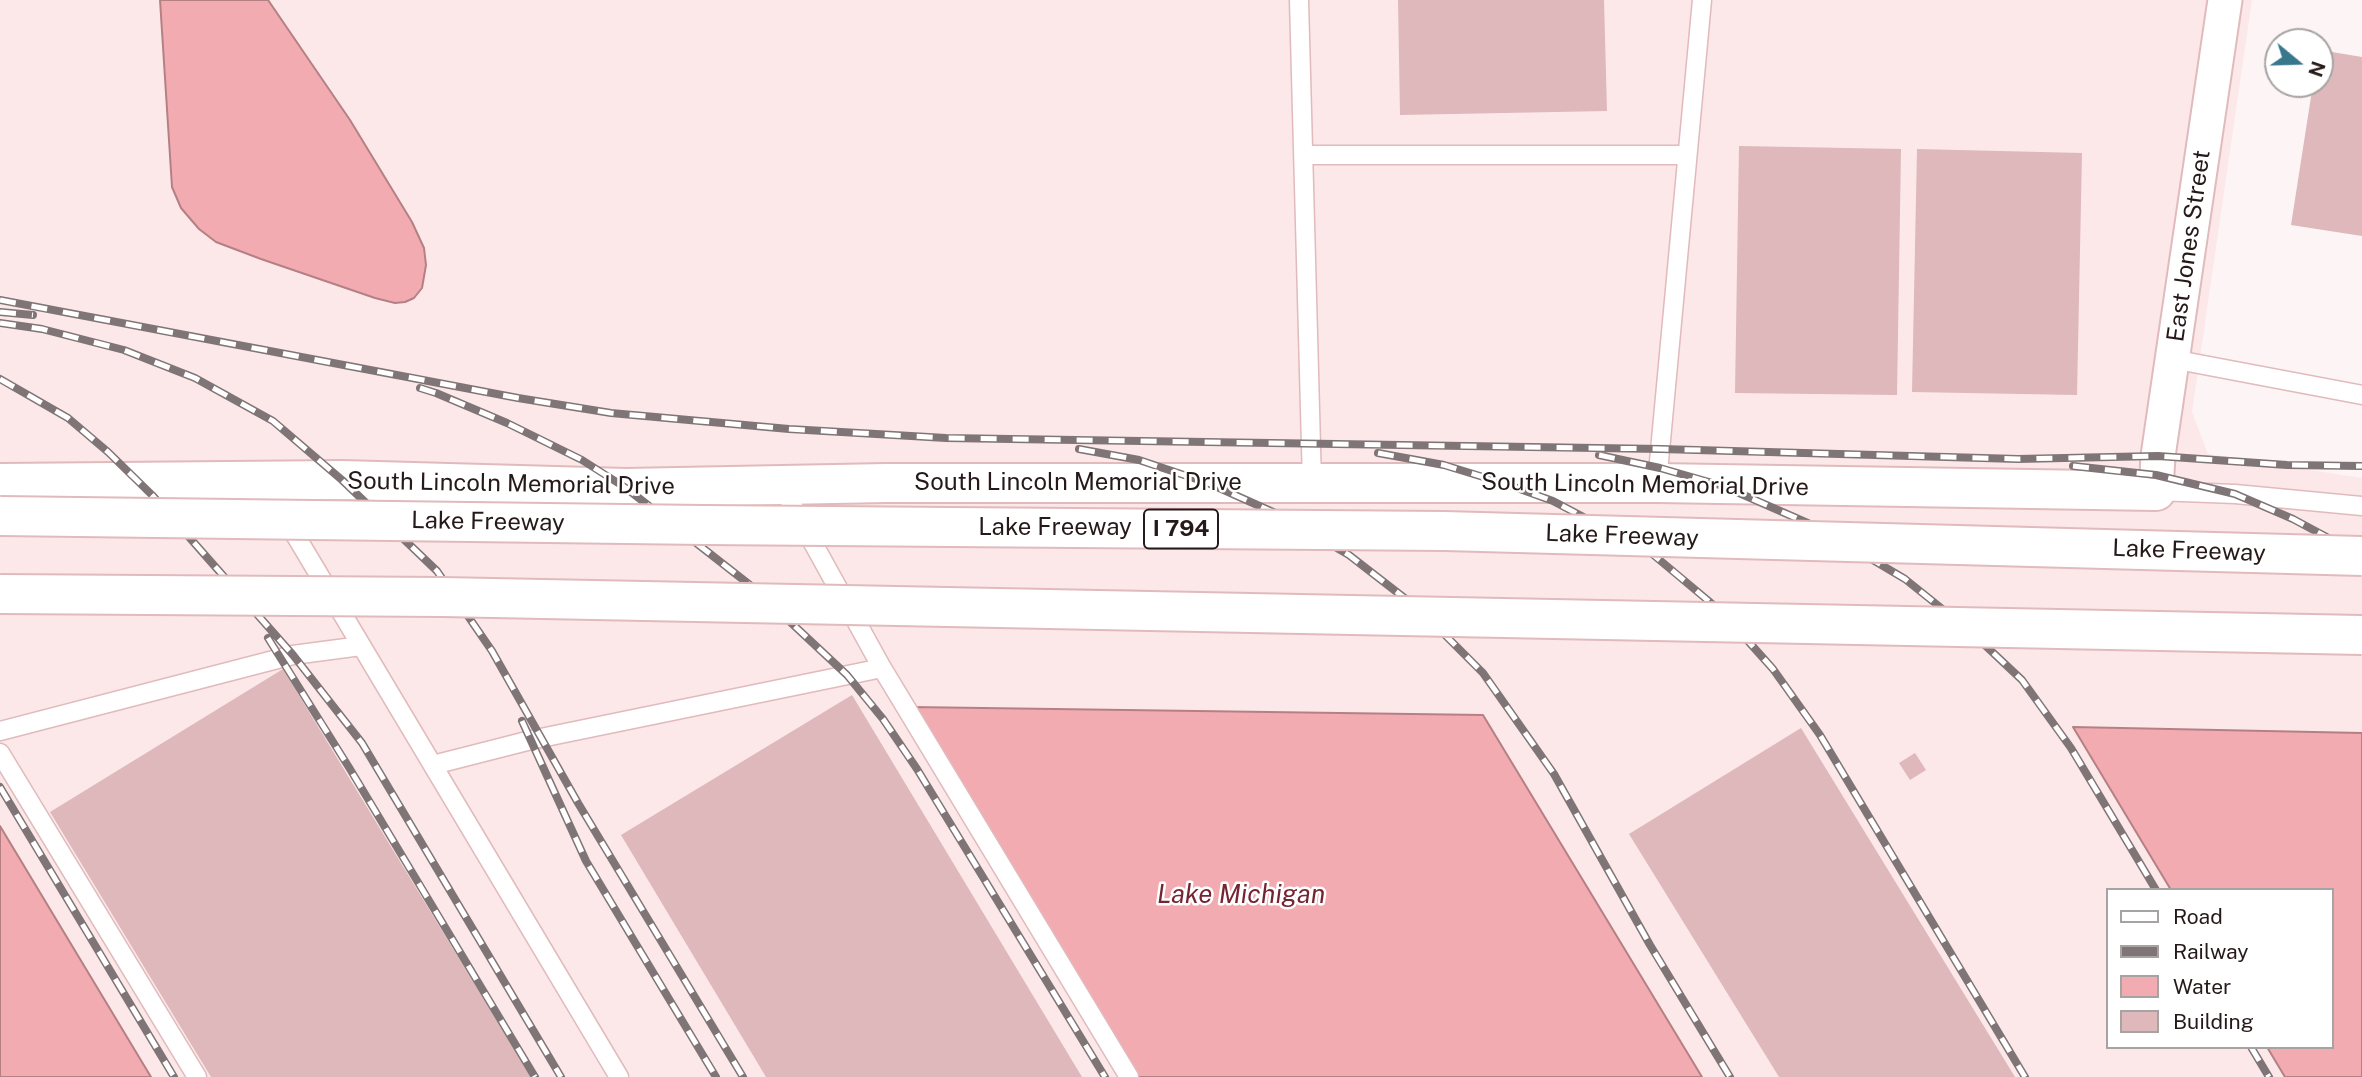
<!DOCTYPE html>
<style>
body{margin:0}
#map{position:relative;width:2362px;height:1077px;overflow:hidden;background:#fdf5f5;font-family:"Public Sans",sans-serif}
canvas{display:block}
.legend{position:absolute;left:2106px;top:888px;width:228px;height:161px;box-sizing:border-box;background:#fff;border:2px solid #a8a3a3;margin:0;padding:9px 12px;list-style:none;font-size:21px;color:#26191a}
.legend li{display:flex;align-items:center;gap:14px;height:35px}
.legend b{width:35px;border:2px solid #a8a3a3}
.north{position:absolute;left:2264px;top:28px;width:70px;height:70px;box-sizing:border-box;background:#fff;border:2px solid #a8a3a3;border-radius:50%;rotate:109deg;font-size:19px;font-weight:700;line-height:28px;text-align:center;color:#26191a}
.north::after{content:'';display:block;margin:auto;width:24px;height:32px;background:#39778d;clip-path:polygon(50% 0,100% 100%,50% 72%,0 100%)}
</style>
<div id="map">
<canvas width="2362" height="1077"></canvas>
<ul class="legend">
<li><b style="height:9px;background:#fff"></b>Road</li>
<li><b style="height:9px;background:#807576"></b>Railway</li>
<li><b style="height:19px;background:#f2acb1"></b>Water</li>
<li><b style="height:19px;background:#deb8ba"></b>Building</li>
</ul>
<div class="north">N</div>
</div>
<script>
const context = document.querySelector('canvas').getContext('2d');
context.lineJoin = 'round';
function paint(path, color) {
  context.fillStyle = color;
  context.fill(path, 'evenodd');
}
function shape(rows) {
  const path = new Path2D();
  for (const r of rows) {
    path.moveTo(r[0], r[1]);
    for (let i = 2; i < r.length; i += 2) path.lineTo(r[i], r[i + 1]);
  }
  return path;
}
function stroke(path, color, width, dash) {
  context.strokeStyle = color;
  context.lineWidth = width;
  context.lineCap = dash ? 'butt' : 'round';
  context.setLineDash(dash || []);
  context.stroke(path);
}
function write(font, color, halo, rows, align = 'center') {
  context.font = font + ' "Public Sans",sans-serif';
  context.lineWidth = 5;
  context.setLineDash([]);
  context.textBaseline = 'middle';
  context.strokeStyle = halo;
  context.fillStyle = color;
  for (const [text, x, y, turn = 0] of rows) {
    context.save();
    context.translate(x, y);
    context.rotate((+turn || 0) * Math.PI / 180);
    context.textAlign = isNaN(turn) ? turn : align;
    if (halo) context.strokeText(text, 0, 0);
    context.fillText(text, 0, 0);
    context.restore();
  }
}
paint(shape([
 [0,0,2252,0,2192,412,2208,454,2362,478,2362,733,2073,728,2171,890,2108,890,2108,1047,2267,1047,2285,1077,1702,1077,1482,715,912,708,1139,1077,151,1077,0,826]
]), '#fce8e9');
const water = shape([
 [160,0,268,0,350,120,412,222,424,248,426,265,422,288,414,298,405,302,395,303,375,298,261,259,216,242,199,229,181,208,172,187,160,0],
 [911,707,1483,715,1702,1077,1139,1077,911,707],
 [2073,727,2362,733,2362,1077,2285,1077,2267,1047,2332,1047,2332,890,2171,890,2073,727],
 [0,826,151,1077,0,1077,0,826]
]);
paint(water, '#f2acb1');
stroke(water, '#b58084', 2);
paint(shape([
 [1398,0,1604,0,1607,111,1400,115],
 [2320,50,2362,57,2362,236,2291,225,2313,84,2320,84],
 [1739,146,1901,149,1897,395,1735,393],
 [1917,149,2082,153,2077,395,1912,392],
 [283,669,531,1077,211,1077,50,812],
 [852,695,1082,1077,766,1077,621,835],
 [1801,728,2015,1077,1779,1077,1629,834],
 [1915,753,1926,770,1910,780,1899,763]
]), '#deb8ba');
const lane = shape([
 [1299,0,1312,483],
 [1303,155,1687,155],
 [2172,359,2362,395],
 [263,481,619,1077],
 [1657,483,1702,0],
 [781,485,882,668,1129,1077],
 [2156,491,2235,494,2362,506],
 [0,731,293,655,361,646],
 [0,753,197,1077],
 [433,765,531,740,882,668]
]);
const street = shape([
 [2156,491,2158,456,2225,0]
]);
const secondary = shape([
 [0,483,342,480,626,488,886,483,1657,483,2156,491]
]);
stroke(lane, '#e1babc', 21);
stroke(street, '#e1babc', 37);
stroke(secondary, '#e1babc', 42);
stroke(lane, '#fff', 18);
stroke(street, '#fff', 33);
stroke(secondary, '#fff', 38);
const rail = shape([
 [0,300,518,398,611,413,789,429,946,438,1661,449,2018,459,2158,456,2287,465,2362,466],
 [0,312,33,315],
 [0,323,42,329,124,350,195,378,273,421,342,480,437,571,492,651,578,803,743,1077],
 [0,379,68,418,108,452,152,495,293,655,362,743,561,1077],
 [420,388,436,393,507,423,582,460,626,488,755,589,847,675,883,719,917,769,1105,1077],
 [1079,449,1139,460,1208,483,1282,516,1349,555,1420,610,1483,673,1554,774,1650,945,1730,1077],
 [1378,453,1444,465,1506,484,1553,501,1650,552,1723,613,1773,669,1820,735,2025,1077],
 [1599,455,1660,468,1723,486,1819,528,1905,579,1971,632,2022,680,2071,748,2156,890],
 [2073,466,2156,475,2235,494,2293,519,2362,556],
 [268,638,350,769,535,1077],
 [522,721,586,861,716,1077],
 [0,787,174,1077],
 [2251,1047,2269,1077]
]);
stroke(rail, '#807576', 8);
stroke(rail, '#fff', 5, [16]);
const highwayBridge = shape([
 [0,516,704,525,1444,531,2362,556],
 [0,594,442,597,2362,635]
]);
stroke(highwayBridge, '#e1babc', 42, []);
stroke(highwayBridge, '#fff', 38);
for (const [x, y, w] of [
 [1181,529,74]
]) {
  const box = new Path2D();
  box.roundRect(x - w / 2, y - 19.5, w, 39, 5);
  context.fillStyle = '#fff';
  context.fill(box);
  stroke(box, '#26191a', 2);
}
write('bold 23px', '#26191a', null, [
 ["I 794",1181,529]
]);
write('24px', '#26191a', '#fff', [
 ["East Jones Street",2189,246,-82],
 ["South Lincoln Memorial Drive",1078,483],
 ["South Lincoln Memorial Drive",511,484,1],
 ["South Lincoln Memorial Drive",1645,485,1],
 ["Lake Freeway",488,522,1],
 ["Lake Freeway",1055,528],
 ["Lake Freeway",1622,536,2],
 ["Lake Freeway",2189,551,2]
]);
write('italic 26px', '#752432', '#fff', [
 ["Lake Michigan",1241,895]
]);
</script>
